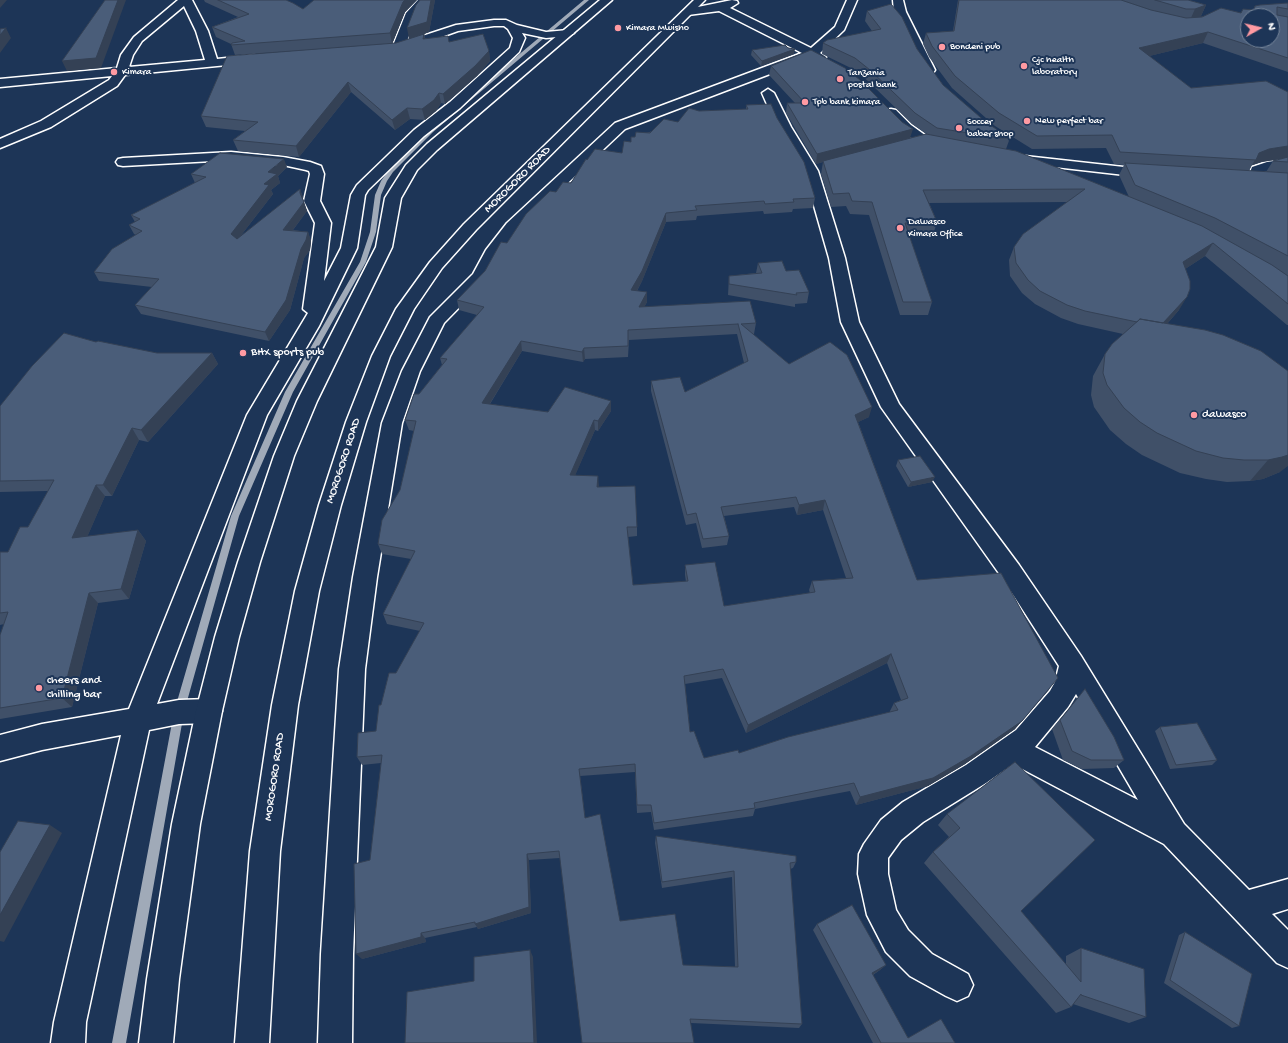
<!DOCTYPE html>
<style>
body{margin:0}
#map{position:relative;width:1288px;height:1043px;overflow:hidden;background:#1d3557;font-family:"Gochi Hand",sans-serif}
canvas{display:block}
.north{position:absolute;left:1240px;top:8px;width:40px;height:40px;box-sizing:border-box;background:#1d3557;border:1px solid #77869a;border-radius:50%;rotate:82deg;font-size:11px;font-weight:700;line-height:16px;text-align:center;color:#fff}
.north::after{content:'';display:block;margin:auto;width:14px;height:18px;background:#ff9aa2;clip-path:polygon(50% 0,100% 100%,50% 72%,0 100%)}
</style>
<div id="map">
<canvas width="1288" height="1043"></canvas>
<div class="north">N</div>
</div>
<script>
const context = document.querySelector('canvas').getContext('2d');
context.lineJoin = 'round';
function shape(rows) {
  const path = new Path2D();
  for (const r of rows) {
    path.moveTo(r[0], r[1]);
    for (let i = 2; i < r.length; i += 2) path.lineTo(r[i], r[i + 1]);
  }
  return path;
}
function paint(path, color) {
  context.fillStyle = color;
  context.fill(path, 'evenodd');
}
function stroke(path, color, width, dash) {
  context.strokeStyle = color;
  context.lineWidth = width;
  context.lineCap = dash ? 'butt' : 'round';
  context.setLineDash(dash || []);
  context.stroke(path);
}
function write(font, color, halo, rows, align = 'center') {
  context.font = font + ' "Gochi Hand",sans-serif';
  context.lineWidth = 4;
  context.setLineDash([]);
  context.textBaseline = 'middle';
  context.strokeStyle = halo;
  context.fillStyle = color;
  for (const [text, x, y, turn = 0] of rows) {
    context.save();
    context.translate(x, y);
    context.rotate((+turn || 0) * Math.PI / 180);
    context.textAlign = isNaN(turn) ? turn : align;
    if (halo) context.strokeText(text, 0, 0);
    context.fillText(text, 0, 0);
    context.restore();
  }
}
paint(shape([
 [584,0,589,0,433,132,393,172,387,181,381,195,376,232,366,262,293,392,239,516,184,712,126,1043,112,1043,174,712,231,516,285,392,360,262,370,232,375,195,381,181,389,170,429,130,584,0]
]), '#a0aab8');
const minor = shape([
 [178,0,192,0,208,31,217,59,254,55,258,56,260,59,258,62,125,75,117,86,51,127,0,148,0,139,41,121,109,80,112,76,0,87,0,79,117,68,121,55,134,37,178,0],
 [184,6,196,31,205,60,129,67,133,55,142,41,184,6],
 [418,0,429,0,417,14,407,41,456,25,494,20,506,20,517,25,546,32,568,30,574,33,568,36,546,38,522,33,525,38,519,52,460,108,424,136,368,190,365,195,357,248,319,326,267,415,157,704,179,700,209,699,218,703,222,711,218,719,209,723,179,724,149,730,86,1022,85,1043,51,1043,54,1022,121,735,42,750,0,761,0,735,42,724,129,709,247,415,308,313,303,309,315,223,304,201,310,174,309,171,306,170,283,165,231,160,123,166,118,165,116,162,118,159,123,158,231,152,283,157,310,162,321,166,324,174,320,201,331,223,324,281,341,248,351,195,357,185,414,130,450,102,510,48,513,38,508,29,504,26,494,26,458,31,402,51,394,51,392,48,406,13,418,0],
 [732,0,737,1,738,3,730,8,811,48,835,27,847,0,857,0,844,30,820,53,826,57,824,60,820,61,812,58,625,129,519,229,501,251,486,280,444,323,420,371,402,423,377,577,365,669,353,954,352,1043,318,1043,321,954,339,669,353,577,382,423,402,371,430,317,473,274,486,250,507,223,615,123,802,53,719,11,688,15,682,12,688,9,732,0],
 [893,0,903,0,906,12,935,70,933,73,925,73,916,58,894,12,893,0],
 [768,89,774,93,791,127,818,171,845,258,859,322,899,404,1019,565,1081,656,1184,824,1249,890,1288,879,1288,909,1272,914,1288,930,1288,968,1277,963,1164,844,1013,764,986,783,923,822,901,840,888,858,888,874,896,910,908,930,932,954,968,974,973,985,968,996,957,1001,946,996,910,976,886,952,867,915,858,874,859,854,864,844,881,820,903,802,966,765,1016,730,1050,691,1055,682,1059,666,1003,579,881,407,841,322,829,258,804,171,777,127,762,93,768,89],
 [1076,694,1138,800,1035,747,1068,707,1076,694],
 [891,109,896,110,911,125,929,138,950,144,952,147,950,150,945,151,919,144,901,131,886,116,884,113,886,110,891,109],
 [1016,155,1151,170,1156,171,1158,174,1156,177,1151,178,1011,162,1009,159,1011,156,1016,155],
 [1288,159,1288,167,1264,172,1260,181,1255,182,1250,181,1248,178,1252,167,1267,162,1288,159]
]);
const highway = shape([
 [600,0,612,0,437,150,417,170,401,198,392,247,317,401,294,456,260,562,239,637,222,711,200,824,179,979,173,1043,139,1043,147,979,172,824,196,711,215,637,238,562,274,456,297,401,376,247,385,198,406,165,427,144,600,0],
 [694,0,705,0,476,230,442,268,414,309,390,356,366,422,341,505,319,591,298,705,280,851,269,1043,235,1043,250,851,272,705,295,591,319,505,346,422,372,356,396,309,430,262,464,224,694,0]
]);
stroke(minor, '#fff', 3);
stroke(highway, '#fff', 3);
paint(minor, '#1d3557');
paint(highway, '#1d3557');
paint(shape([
 [204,0,286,0,303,9,314,0,417,0,405,12,392,44,235,55,231,44,216,37,212,27,238,17,205,2],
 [420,0,435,0,429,32,424,34,425,38,449,42,489,51,490,61,477,76,445,104,441,103,436,111,425,120,410,119,395,130,351,92,299,157,238,151,233,140,245,131,206,127,201,116,396,43,421,35],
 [958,0,1188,0,1206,5,1201,16,1197,17,1241,13,1253,10,1255,6,1288,3,1288,72,1203,43,1149,56,1191,88,1288,92,1288,325,1287,325,1205,256,1185,269,1179,310,1167,324,1280,472,1263,479,1250,481,1227,482,1206,479,1180,473,1142,455,1126,444,1110,430,1094,407,1091,395,1093,376,1105,354,1123,334,1078,324,1061,318,1035,304,1022,293,1010,276,1009,260,1014,247,1067,202,929,203,937,222,933,235,909,235,932,302,928,315,900,315,869,215,850,214,846,206,831,207,821,174,823,162,816,164,786,113,787,103,795,103,769,75,771,66,910,138,927,134,912,124,868,81,853,69,822,54,823,43,872,31,865,21,867,11,917,49,943,85,987,123,1010,138,1006,149,1129,197,1119,175,1124,165,1114,164,1106,148,1032,149,995,126,952,88,929,57,923,44,926,33,953,31],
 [1282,159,1273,161,1266,172,1249,171,1252,165,1261,162],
 [752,50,794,54,761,66,751,55],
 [746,105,815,198,813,208,793,209,792,212,764,214,763,211,697,216,696,220,666,222,642,281,637,291,647,292,647,302,644,307,756,323,754,334,752,334,789,364,869,417,858,422,917,580,1015,729,965,764,928,786,856,805,850,791,755,809,753,816,654,830,651,812,637,813,635,772,580,776,585,818,620,921,683,965,735,967,732,877,662,888,655,843,656,836,796,862,793,868,790,869,802,1024,799,1028,691,1023,560,858,529,860,531,913,478,929,477,927,425,938,426,942,362,959,370,860,381,763,362,765,357,757,376,731,381,705,396,673,420,631,387,624,383,614,411,559,382,554,378,544,400,490,414,431,409,430,405,420,419,394,442,365,440,358,477,315,459,310,457,300,485,271,507,243,556,192,571,183,587,160,622,153,631,142,635,137,678,122,699,111,746,109],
 [737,334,744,363,685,392,651,381,651,391,686,525,696,523,702,548,727,545,729,536,724,516,794,507,797,515,823,510,846,578,812,581,809,590,810,593,724,606,685,565,685,575,686,582,633,585,628,537,637,536,637,527,598,487,575,475,595,430,598,431,611,411,611,401,548,412,490,404,522,351,583,362,585,359,628,357,629,340],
 [887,663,901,700,894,703,890,711,890,712,739,753,704,758,690,732,685,684,722,678,746,733],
 [287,167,278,176,280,183,271,190,273,194,239,238,300,189,303,198,303,199,307,211,293,230,308,232,311,241,310,250,304,258,290,310,269,341,141,314,135,305,152,287,99,281,94,272,136,235,134,234,129,225,135,222,131,215,195,183,191,174],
 [758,263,786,271,809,292,807,303,795,304,795,307,728,295,729,276,756,273],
 [157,353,212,353,218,364,148,442,139,440,112,496,105,496,87,537,138,530,146,541,129,599,98,603,72,707,0,719,0,635,4,624,0,625,0,552,8,552,28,527,48,491,0,492,0,406],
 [898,460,932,482,908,487,896,466],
 [1085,689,1124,760,1114,768,1082,769,1063,760,1052,729],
 [1160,727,1217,760,1212,765,1170,769,1155,731],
 [1015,762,1021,911,1066,965,1066,956,1081,948,1146,1017,1129,1023,1073,1004,1071,1007,1056,1013,924,863,933,852,949,837,938,825,947,814],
 [817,924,886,965,880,970,873,975,908,1038,955,1043,873,1043,813,930],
 [1185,932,1239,1026,1232,1028,1164,983,1179,935]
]), '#405068');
paint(shape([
 [0,0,7,0,0,8],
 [118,0,126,0,101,68,67,71,62,61],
 [405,0,417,0,405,12,392,44,390,33,403,2],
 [431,0,435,0,429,32,424,34,426,44,409,39,407,28],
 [1206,5,1201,16,1190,20,1195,9],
 [6,28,11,38,0,53,0,35],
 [1208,32,1203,43,1133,60,1139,48],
 [795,49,794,54,761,66,762,61],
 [489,51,490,61,477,76,445,104,443,94],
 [348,82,351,92,299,157,296,146],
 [439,93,441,103,436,111,425,120,422,109],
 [407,108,410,119,395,130,392,120],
 [913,129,910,138,816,164,817,154],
 [1288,146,1288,158,1261,162,1252,165,1259,153,1269,149],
 [284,159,287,167,278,176,280,183,271,190,273,194,235,243,231,234,268,172],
 [300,189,303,198,303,202,300,193],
 [304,202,307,211,286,239,283,230],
 [666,213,666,222,642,281,632,300,631,290],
 [308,232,311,241,310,250,304,258,290,310,269,341,265,332],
 [1213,243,1205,256,1176,275,1183,262],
 [647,292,647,302,639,318,639,307],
 [1187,297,1179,310,1152,341,1159,327],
 [521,341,522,351,484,413,482,403],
 [584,348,585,359,583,362,582,352],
 [212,353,218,364,148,442,141,430],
 [611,401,611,411,598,431,598,421],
 [872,407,869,417,852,425,855,415],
 [594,420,595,430,571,485,570,475],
 [132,428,139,440,112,496,103,485],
 [1288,455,1288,466,1280,472,1263,479,1250,481,1268,460],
 [598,476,599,486,597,497,597,487],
 [935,477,932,482,908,487,911,482],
 [96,485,105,496,82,549,72,538],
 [825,500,823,510,797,515,799,505],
 [138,530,146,541,129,599,121,589],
 [89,593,98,603,72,707,62,698],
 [891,654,887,663,746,733,748,725],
 [1051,686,1015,729,965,764,928,786,856,805,860,797],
 [50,825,62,833,4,942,0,941,0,915],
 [527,854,529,860,531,913,478,929,475,924],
 [421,933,425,938,426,942,362,959,356,954],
 [530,950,533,957,537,1043,534,1043],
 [886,965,880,970,867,978,872,973]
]), '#344155');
const building = shape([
 [105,0,118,0,96,58,62,61,105,0],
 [218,0,286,0,293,3,303,9,314,0,405,0,403,2,390,33,231,45,232,43,245,41,212,27,249,14,218,0],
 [420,0,431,0,427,22,407,28,416,5,420,0],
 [959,0,1121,0,1151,10,1186,18,1202,17,1221,8,1241,13,1243,9,1254,10,1255,6,1260,5,1288,3,1288,9,1277,7,1277,15,1288,17,1288,58,1208,32,1139,48,1191,88,1266,81,1288,92,1288,146,1269,149,1259,153,1256,160,1120,152,1112,135,1037,136,999,113,955,76,932,46,926,33,954,31,959,0],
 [1248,16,1272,16,1272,40,1248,40,1248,16],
 [1155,0,1188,0,1206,5,1195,9,1186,9,1155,0],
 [891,4,902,17,917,49,943,85,987,123,1010,138,999,138,937,128,915,113,870,70,855,58,823,43,827,40,881,29,867,11,891,4],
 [6,28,0,35,0,29,6,28],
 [424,34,423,39,448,36,449,42,483,34,489,51,475,66,443,94,439,93,434,100,422,109,407,108,392,120,348,82,296,146,233,140,258,122,201,116,227,56,396,43,424,34],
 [785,45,788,48,795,49,762,61,752,50,785,45],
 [811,50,845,68,860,80,902,122,913,129,817,154,787,103,805,103,771,66,811,50],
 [771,104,777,118,804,162,815,198,793,199,794,202,765,204,764,201,695,206,697,210,666,213,642,271,631,290,647,292,639,307,750,301,756,323,741,324,789,364,830,342,847,355,872,407,855,415,917,580,1001,573,1058,678,1022,721,971,756,933,778,860,797,854,783,754,803,755,808,654,823,651,805,637,805,635,764,579,769,585,818,600,814,620,921,675,914,683,965,738,967,734,871,662,882,656,836,796,856,796,862,790,863,802,1024,690,1019,694,1043,582,1043,559,851,527,854,529,907,475,924,475,922,421,933,421,937,356,954,354,864,370,860,382,755,357,757,358,733,376,731,379,705,381,705,389,673,396,673,424,623,383,614,415,551,378,544,382,520,400,490,416,421,405,420,414,394,419,394,447,359,440,358,484,307,457,300,485,271,501,242,507,243,526,214,550,191,556,192,563,182,571,183,586,159,587,160,595,149,622,153,624,141,631,142,631,137,635,137,636,132,650,133,664,119,678,122,689,108,699,111,748,109,746,105,771,104],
 [738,324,748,361,685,392,680,377,651,381,687,515,696,513,703,539,729,536,721,507,796,497,799,505,825,500,853,578,812,581,815,592,724,606,715,562,685,565,688,581,633,585,627,527,637,527,635,486,597,487,598,476,570,475,594,420,598,421,611,401,565,387,548,412,482,403,521,341,582,352,584,348,628,346,628,330,738,324],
 [891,654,908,698,894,703,898,710,788,737,739,753,738,750,704,758,694,731,690,732,684,676,723,669,748,725,891,654],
 [926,134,1016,151,1202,226,1272,265,1288,276,1288,304,1213,243,1183,262,1190,281,1190,289,1187,297,1163,323,1140,319,1137,322,1085,311,1067,305,1040,291,1028,280,1016,263,1014,247,1023,234,1085,189,923,190,937,222,905,223,932,302,903,302,872,202,852,201,849,193,833,194,823,161,926,134],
 [220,153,284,159,268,172,277,174,264,184,269,185,231,234,237,239,300,189,300,193,304,202,283,230,308,232,306,240,301,249,286,300,265,332,135,305,159,279,94,272,112,249,142,231,129,225,140,219,131,215,206,177,191,174,220,153],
 [1288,157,1288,162,1273,161,1288,157],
 [1125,163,1288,173,1288,256,1215,218,1135,185,1125,163],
 [782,261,786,271,799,270,809,292,796,293,797,295,729,284,729,276,762,273,758,263,782,261],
 [1140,319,1205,330,1223,335,1261,351,1288,371,1288,455,1282,457,1268,460,1244,460,1223,458,1196,451,1157,433,1140,422,1124,408,1107,385,1103,373,1105,354,1112,344,1140,319],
 [64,333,96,342,98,341,157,353,212,353,141,430,132,428,103,485,96,485,72,538,138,530,121,589,89,593,62,698,0,708,0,635,8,612,0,613,0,552,8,552,20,527,28,527,54,480,0,481,0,406,32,366,64,333],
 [920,456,935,477,911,482,898,460,920,456],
 [1085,689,1114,737,1124,760,1091,760,1072,751,1060,720,1085,689],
 [1197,723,1217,760,1176,765,1160,727,1197,723],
 [1015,762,1095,840,1021,911,1081,982,1081,948,1144,969,1146,1017,1081,995,1081,994,1071,1007,933,852,960,828,947,814,1015,762],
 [18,821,50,825,0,915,0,852,18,821],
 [852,905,886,965,872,973,908,1038,941,1019,955,1043,881,1043,817,924,852,905],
 [1185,932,1252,974,1239,1026,1170,980,1185,932],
 [530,950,534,1043,405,1043,407,992,474,981,474,957,530,950]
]);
paint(building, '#4a5d79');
stroke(building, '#344155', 1);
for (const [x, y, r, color] of [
 [618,28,4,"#ff9aa2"],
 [942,47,4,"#ff9aa2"],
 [1024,66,4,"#ff9aa2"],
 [114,72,4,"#ff9aa2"],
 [840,79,4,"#ff9aa2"],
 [805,102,4,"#ff9aa2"],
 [1027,121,4,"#ff9aa2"],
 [959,128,4,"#ff9aa2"],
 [900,228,4,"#ff9aa2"],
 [243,353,4,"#ff9aa2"],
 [1194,415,4,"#ff9aa2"],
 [39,688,4,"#ff9aa2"]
]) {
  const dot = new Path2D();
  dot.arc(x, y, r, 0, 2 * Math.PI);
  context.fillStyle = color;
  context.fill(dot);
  stroke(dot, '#1d3557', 1.5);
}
write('10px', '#fff', '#1d3557', [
 ["Kimara Mwisho",626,28],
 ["Bondeni pub",950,47],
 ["Cjc health",1032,60],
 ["laboratory",1032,72],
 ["Kimara",122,72],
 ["Tanzania",848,73],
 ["postal bank",848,85],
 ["Tpb bank kimara",813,102],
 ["New perfect bar",1035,121],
 ["Soccer",967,122],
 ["baber shop",967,134],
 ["Dawasco",908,222],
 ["Kimara Office",908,234]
], 'left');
write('12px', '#fff', '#1d3557', [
 ["MOROGORO ROAD",518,180,-45],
 ["MOROGORO ROAD",344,461,-72],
 ["MOROGORO ROAD",275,777,-82]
]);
write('12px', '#fff', '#1d3557', [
 ["BHX sports pub",251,353],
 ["dawasco",1202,415],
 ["cheers and",47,681],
 ["chilling bar",47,695]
], 'left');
</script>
